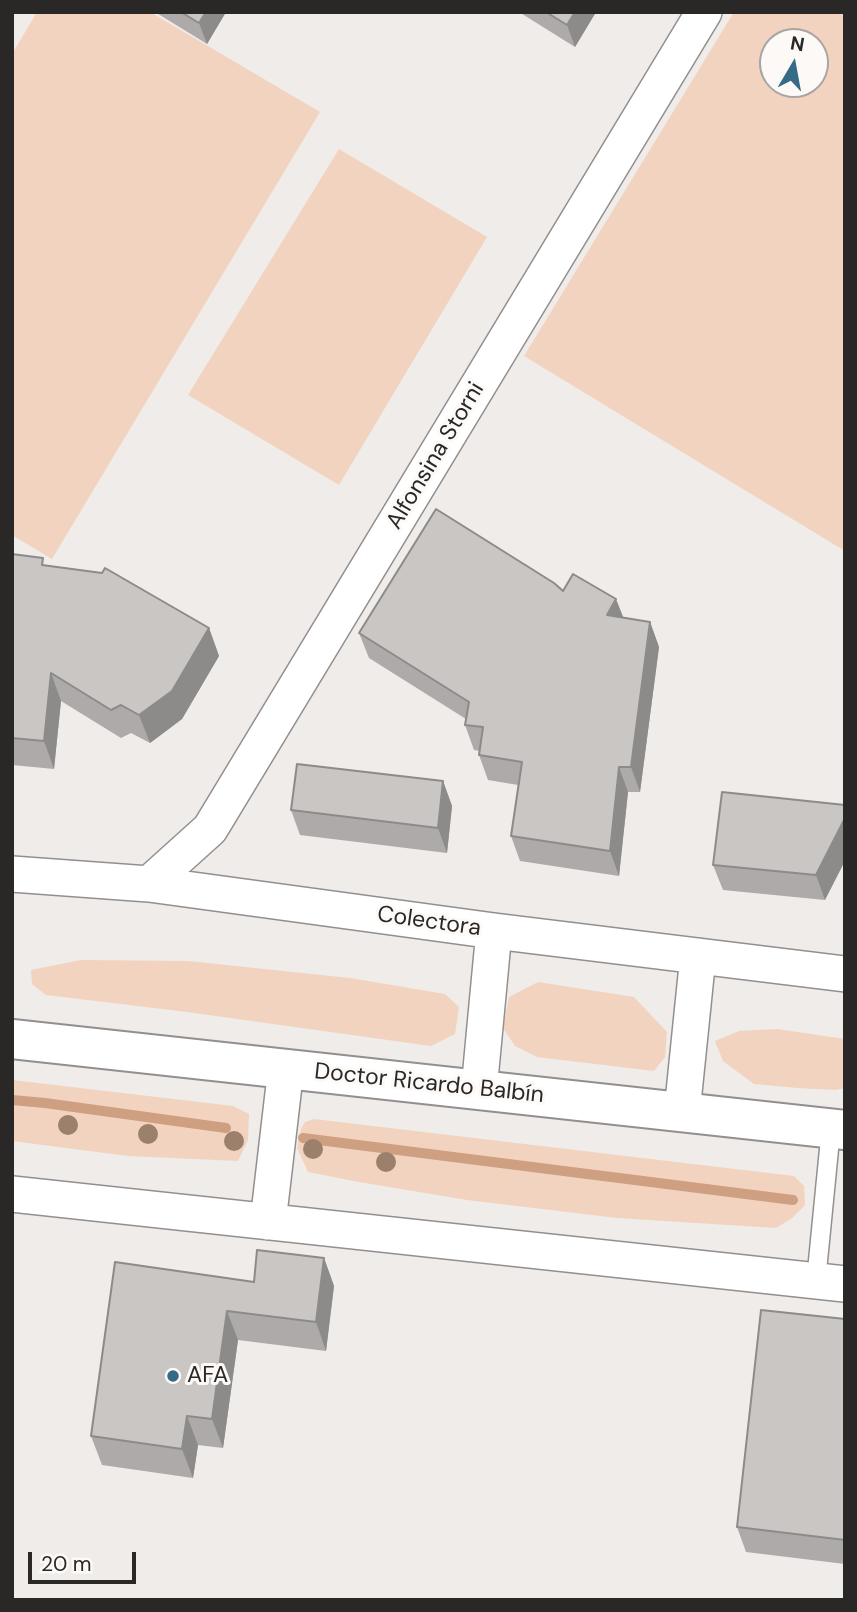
<!DOCTYPE html>
<meta charset="utf-8">
<style>
body{margin:0}
#map{position:relative;width:857px;height:1612px;overflow:hidden;background:#efece9;font-family:"DM Sans",sans-serif}
canvas{display:block}
.frame{position:absolute;inset:0;border:14px solid #292827;pointer-events:none}
.north{position:absolute;left:759px;top:28px;width:70px;height:70px;box-sizing:border-box;background:#fcf9f7;border:2px solid #a8a5a4;border-radius:50%;rotate:10deg;font-size:19px;font-weight:700;line-height:28px;text-align:center;color:#292827}
.north::after{content:'';display:block;margin:auto;width:24px;height:32px;background:#356b86;clip-path:polygon(50% 0,100% 100%,50% 72%,0 100%)}
.scale{position:absolute;left:28px;top:1552px;width:108px;height:32px;box-sizing:border-box;border:4px solid #292827;border-top:0;padding-left:9px;font-size:21px;line-height:24px;white-space:nowrap;color:#292827;-webkit-text-stroke:5px #fcf9f7;paint-order:stroke}
</style>
<div id="map">
<canvas width="857" height="1612"></canvas>
<div class="frame"></div>
<div class="north">N</div>
<div class="scale">20 m</div>
</div>
<script>
const context = document.querySelector('canvas').getContext('2d');
context.lineJoin = 'round';
function paint(path, color) {
  context.fillStyle = color;
  context.fill(path, 'evenodd');
}
function shape(rows) {
  const path = new Path2D();
  for (const r of rows) {
    path.moveTo(r[0], r[1]);
    for (let i = 2; i < r.length; i += 2) path.lineTo(r[i], r[i + 1]);
  }
  return path;
}
function stroke(path, color, width, dash) {
  context.strokeStyle = color;
  context.lineWidth = width;
  context.lineCap = dash ? 'butt' : 'round';
  context.setLineDash(dash || []);
  context.stroke(path);
}
function write(font, color, halo, rows, align = 'center') {
  context.font = font + ' "DM Sans",sans-serif';
  context.lineWidth = 6;
  context.setLineDash([]);
  context.textBaseline = 'middle';
  context.strokeStyle = halo;
  context.fillStyle = color;
  for (const [text, x, y, turn = 0] of rows) {
    context.save();
    context.translate(x, y);
    context.rotate((+turn || 0) * Math.PI / 180);
    context.textAlign = isNaN(turn) ? turn : align;
    if (halo) context.strokeText(text, 0, 0);
    context.fillText(text, 0, 0);
    context.restore();
  }
}
paint(shape([
 [37,12,150,12,320,112,52,559,12,535,12,54],
 [734,12,845,12,845,551,524,356],
 [815,42,815,84,773,84,773,42],
 [339,149,487,237,339,485,188,395],
 [81,960,188,961,350,978,445,994,459,1007,455,1034,431,1046,187,1012,46,995,32,984,31,970],
 [538,982,634,997,667,1032,665,1057,654,1071,537,1057,515,1046,503,1028,509,997],
 [777,1029,845,1039,845,1088,836,1090,797,1088,754,1084,723,1061,715,1041,739,1031],
 [12,1080,233,1106,249,1114,248,1140,238,1161,128,1156,12,1141],
 [314,1119,794,1176,804,1186,805,1205,792,1218,776,1228,617,1218,467,1200,359,1182,308,1172,297,1148,301,1129,305,1122]
]), '#f2d3bf');
stroke(shape([
 [12,1100,45,1103,226,1128],
 [303,1138,793,1200]
]), '#cf9f82', 10);
const service = shape([
 [816,1281,831,1129]
]);
const minor = shape([
 [12,874,149,884,494,931,845,974],
 [149,884,210,829,704,12],
 [479,1090,494,931],
 [682,1112,698,956],
 [12,1194,845,1284],
 [268,1222,286,1068]
]);
const primary = shape([
 [12,1039,845,1130]
]);
stroke(service, '#938f8e', 21);
stroke(minor, '#938f8e', 38);
stroke(primary, '#938f8e', 42);
stroke(service, '#fff', 18);
stroke(minor, '#fff', 35);
stroke(primary, '#fff', 38);
context.fillStyle = '#9b816c';
for (const [x, y] of [
 [68,1125],
 [148,1134],
 [234,1141],
 [313,1149],
 [386,1162]
]) {
  context.beginPath();
  context.arc(x, y, 10, 0, 2 * Math.PI);
  context.fill();
}
paint(shape([
 [155,12,226,12,207,44],
 [519,12,596,12,575,47],
 [12,554,45,565,209,628,219,656,182,719,150,743,131,733,121,738,61,701,54,769,12,765],
 [563,591,623,617,650,622,659,647,640,792,628,792,619,876,520,861,511,836,518,785,488,780,479,755,480,751,474,750,465,725,466,719,369,658,359,633],
 [443,781,452,806,447,853,300,835,291,810],
 [845,805,825,900,723,890,713,865],
 [324,1258,334,1286,326,1351,238,1340,223,1448,198,1445,193,1478,102,1465,91,1436,254,1282],
 [845,1319,845,1564,746,1552,737,1527]
]), '#adaaa9');
paint(shape([
 [206,12,226,12,207,44,199,23],
 [575,12,596,12,575,47,567,25],
 [616,599,626,624,607,615],
 [650,622,659,647,640,792,631,767],
 [209,628,219,656,182,719,150,743,139,715],
 [51,673,61,701,54,769,44,741],
 [619,767,628,792,619,876,610,851],
 [443,781,452,806,447,853,438,828],
 [845,818,845,861,825,900,816,875],
 [324,1258,334,1286,326,1351,316,1322],
 [227,1311,238,1340,223,1448,212,1419],
 [187,1416,198,1445,193,1478,182,1449]
]), '#8d8b89');
const building = shape([
 [181,12,206,12,199,23,181,12],
 [546,12,575,12,567,25,546,12],
 [436,509,554,583,563,591,573,574,616,599,607,615,650,622,631,767,619,767,610,851,511,836,522,762,479,755,483,727,465,725,469,702,359,633,436,509],
 [12,554,43,558,42,565,102,573,105,568,209,628,172,691,139,715,121,705,111,710,51,673,44,741,12,738,12,554],
 [297,764,443,781,438,828,291,810,297,764],
 [722,792,845,805,845,818,816,875,713,865,722,792],
 [257,1250,324,1258,316,1322,227,1311,212,1419,187,1416,182,1449,91,1436,115,1262,254,1282,257,1250],
 [761,1310,845,1319,845,1540,737,1527,761,1310]
]);
paint(building, '#c9c6c4');
stroke(building, '#8d8b89', 2);
for (const [x, y, r, color] of [
 [173,1376,7,"#356b86"]
]) {
  const dot = new Path2D();
  dot.arc(x, y, r, 0, 2 * Math.PI);
  context.fillStyle = color;
  context.fill(dot);
  stroke(dot, '#fcf9f7', 2.5);
}
write('23px', '#292827', '#fcf9f7', [
 ["Alfonsina Storni",436,456,-59],
 ["Colectora",429,922,8],
 ["Doctor Ricardo Balbín",429,1084,6]
]);
write('23px', '#292827', '#fcf9f7', [
 ["AFA",187,1376]
], 'left');
</script>
